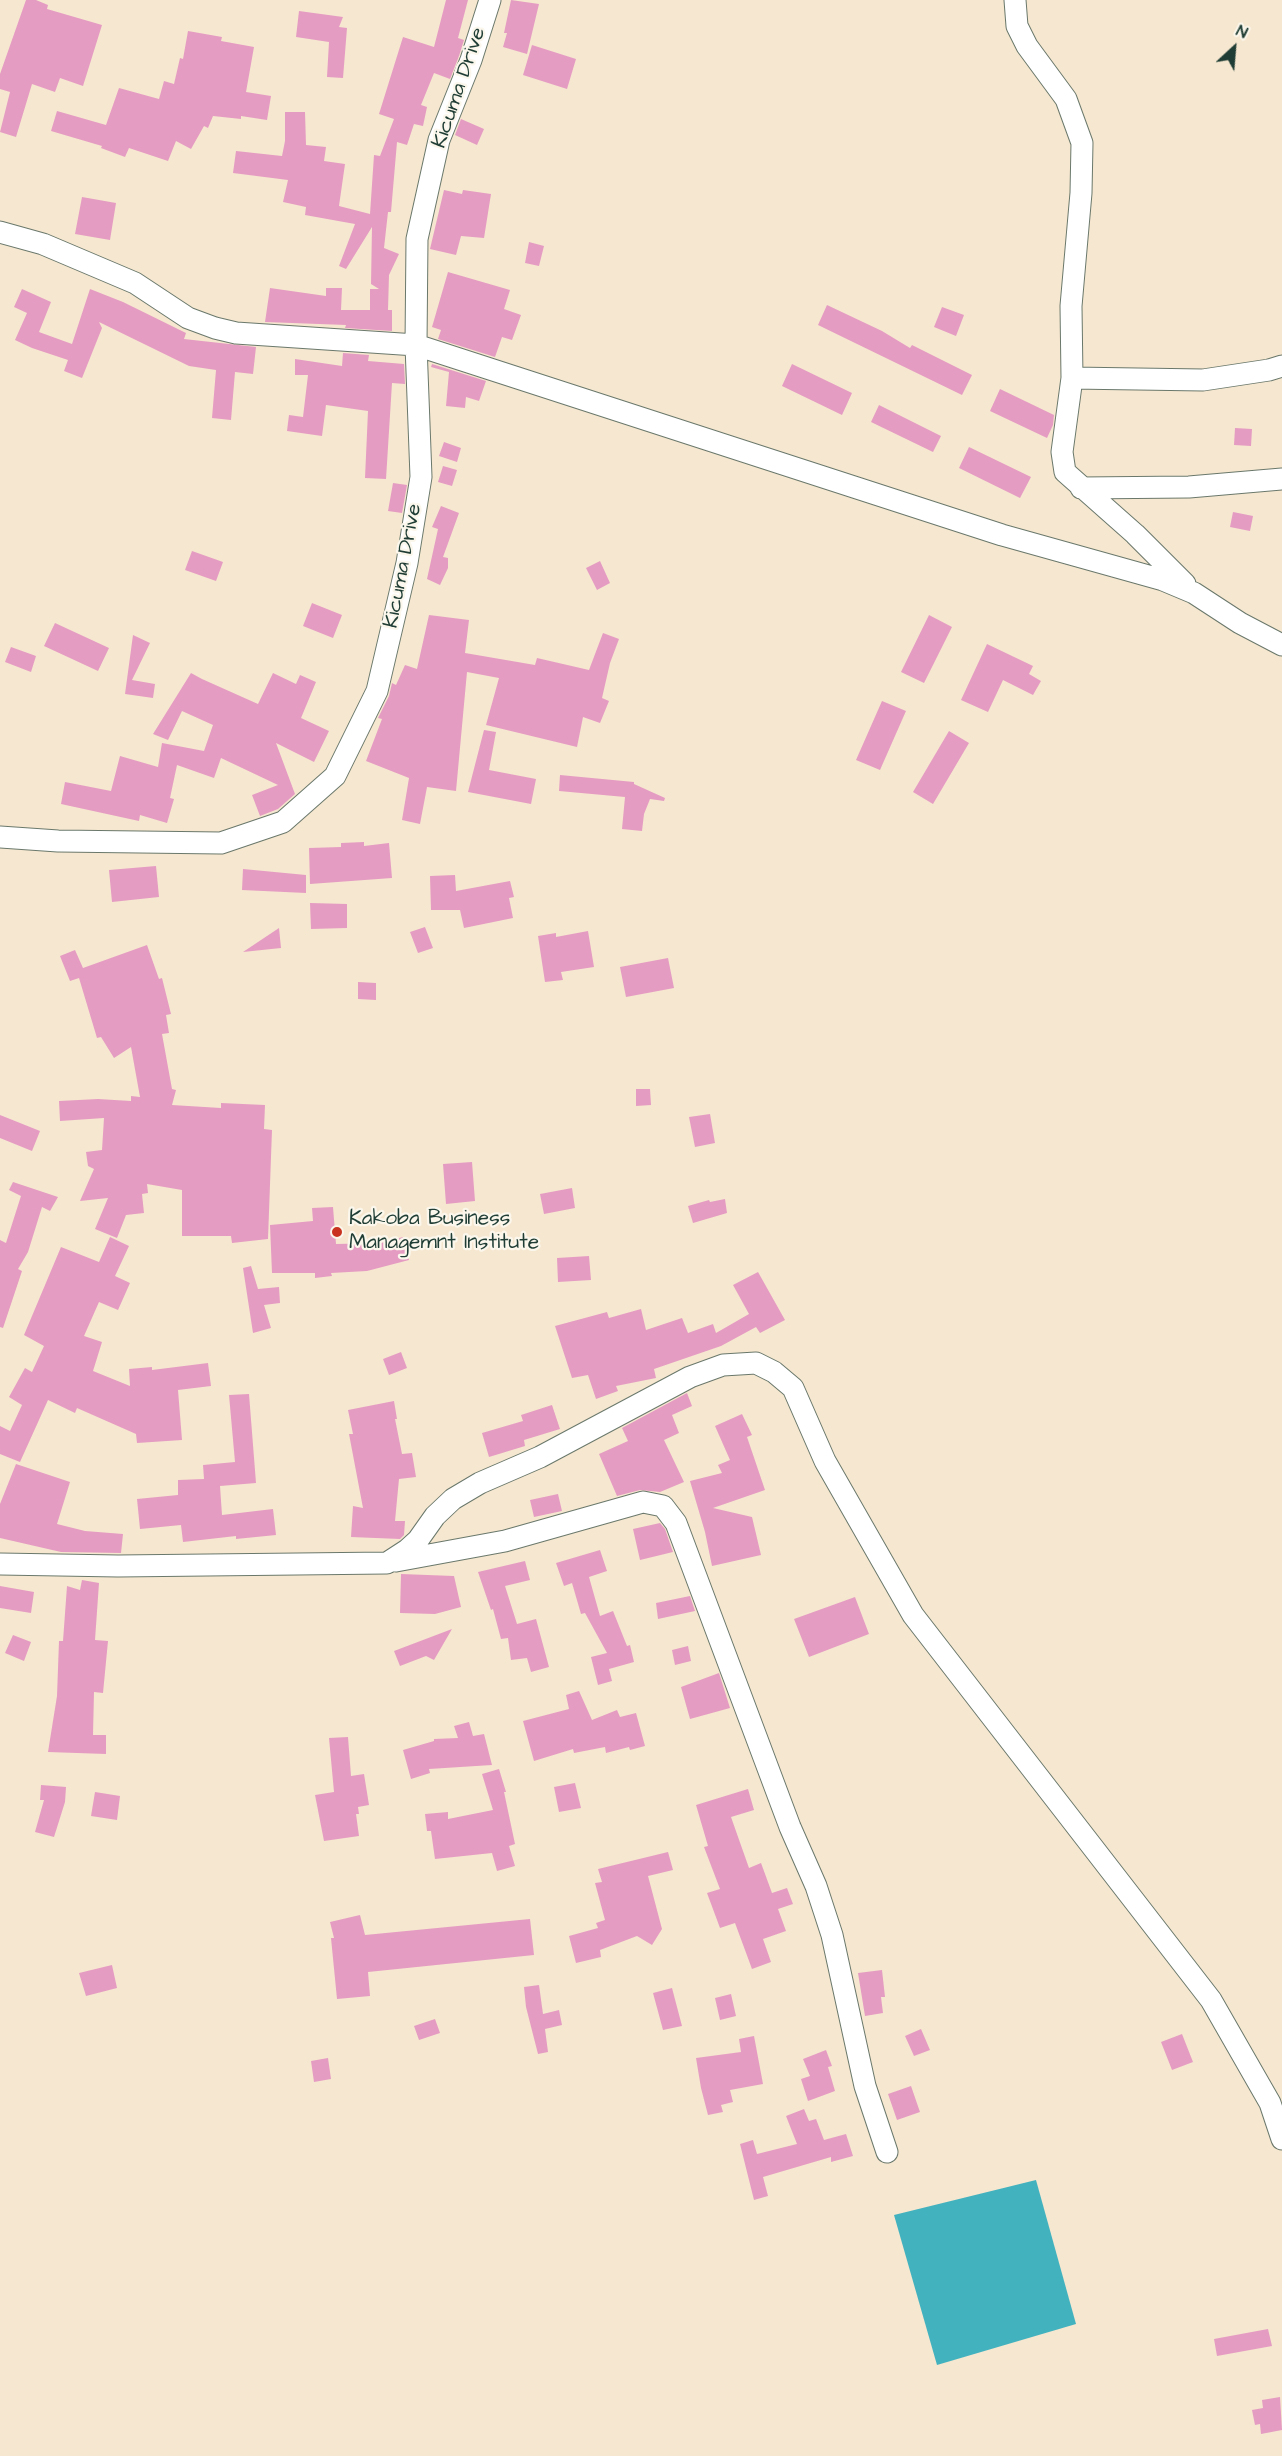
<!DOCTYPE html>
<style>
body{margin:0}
#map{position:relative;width:1282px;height:2456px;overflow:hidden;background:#f6e7d0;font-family:"Architects Daughter",sans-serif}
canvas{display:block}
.north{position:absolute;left:1204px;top:18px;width:60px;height:60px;-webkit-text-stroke:4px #fbf7ec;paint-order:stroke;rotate:26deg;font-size:16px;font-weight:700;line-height:24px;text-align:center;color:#1f3d34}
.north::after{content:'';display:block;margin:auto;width:21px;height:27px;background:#1f3d34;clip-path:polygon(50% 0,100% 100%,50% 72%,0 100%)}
</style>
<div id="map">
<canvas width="1282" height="2456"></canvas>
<div class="north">N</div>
</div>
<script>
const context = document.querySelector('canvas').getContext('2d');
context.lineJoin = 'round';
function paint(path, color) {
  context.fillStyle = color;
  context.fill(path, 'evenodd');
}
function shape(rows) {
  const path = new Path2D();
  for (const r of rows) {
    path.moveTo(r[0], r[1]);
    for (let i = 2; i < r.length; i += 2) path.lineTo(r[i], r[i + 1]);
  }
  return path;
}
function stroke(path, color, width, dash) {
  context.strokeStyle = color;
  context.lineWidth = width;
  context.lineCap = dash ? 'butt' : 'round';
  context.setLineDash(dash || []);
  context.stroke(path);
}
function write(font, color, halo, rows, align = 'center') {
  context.font = font + ' "Architects Daughter",sans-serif';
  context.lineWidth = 4.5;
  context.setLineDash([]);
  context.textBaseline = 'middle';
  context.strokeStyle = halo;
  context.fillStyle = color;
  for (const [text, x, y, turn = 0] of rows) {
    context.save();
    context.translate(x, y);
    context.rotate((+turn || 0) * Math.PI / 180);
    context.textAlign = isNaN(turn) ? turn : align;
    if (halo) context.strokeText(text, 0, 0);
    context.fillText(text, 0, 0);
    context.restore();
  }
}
paint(shape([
 [1036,2180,1076,2324,937,2365,894,2215]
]), '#43b2bf');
paint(shape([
 [26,0,36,0,48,5,47,9,102,25,83,86,60,78,55,92,32,84,16,137,0,132,10,92,0,89,0,74],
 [446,0,468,0,458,38,464,40,459,56,450,79,434,73,421,105,427,107,423,126,414,124,407,145,397,142,391,212,388,212,384,248,399,254,389,275,388,310,392,310,392,331,345,328,346,325,265,322,270,288,326,296,326,288,342,288,341,310,370,310,370,289,379,289,371,284,372,227,346,269,339,266,355,224,305,215,306,207,283,202,288,180,233,173,236,151,282,156,285,141,285,112,305,112,306,145,326,147,324,161,345,164,339,206,370,214,374,155,380,156,394,119,379,114,403,37,434,47],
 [511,0,539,4,527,54,503,47,507,33,504,33],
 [299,11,343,17,339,27,347,28,343,78,327,77,329,42,296,37],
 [188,31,222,37,221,41,254,47,246,92,271,96,267,120,241,116,241,119,213,116,208,128,204,126,191,149,176,141,168,161,129,148,125,157,101,148,102,146,51,131,57,111,106,125,119,88,159,99,164,81,174,84,180,58,183,59],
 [532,45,576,59,567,89,523,75],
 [461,119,484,129,477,145,455,135],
 [444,190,462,194,463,190,491,194,484,238,461,236,456,255,430,249],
 [82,197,116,203,110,240,75,234],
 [529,242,544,246,539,266,525,263],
 [448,272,510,290,504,309,521,315,512,340,502,337,495,357,438,339,441,330,432,327],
 [22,289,51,302,39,332,72,344,90,289,123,302,186,333,184,339,256,347,253,374,235,372,231,420,212,418,216,370,189,366,99,322,102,328,82,378,64,371,68,360,32,348,15,340,27,313,14,307],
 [827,305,882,331,910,348,912,345,972,375,962,395,818,325],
 [942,307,964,315,956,336,934,327],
 [343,353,369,355,368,361,404,364,405,384,392,383,386,479,365,478,368,411,326,405,322,436,287,431,289,415,303,417,308,375,295,375,295,359,342,366],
 [432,364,486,381,479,401,466,397,465,408,446,406,449,372,431,367],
 [792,364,852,393,842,415,782,386],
 [1000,389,1054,415,1053,425,1047,438,990,411],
 [879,405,941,436,933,452,871,422],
 [1235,428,1252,429,1251,446,1234,445],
 [444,442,461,448,457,462,439,456],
 [969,447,1031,477,1020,498,959,468],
 [443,466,457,470,452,486,438,482],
 [393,483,407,485,402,513,388,511],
 [441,506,459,513,443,557,448,558,448,568,440,585,427,579,438,529,432,527],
 [1233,512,1253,516,1250,531,1230,527],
 [192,551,223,562,216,581,185,570],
 [600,561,610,583,597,590,586,568],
 [312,603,342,615,333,638,303,626],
 [429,615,469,620,465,653,535,665,537,658,589,670,603,633,619,639,610,663,602,698,609,701,600,723,583,717,577,747,486,725,499,678,467,672,456,791,427,787,420,824,402,820,409,778,366,761,382,719,378,718,389,696,392,683,396,685,405,665,417,669],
 [929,615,952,627,924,683,901,672],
 [55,623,109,648,98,671,44,646],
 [133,635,150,643,132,680,155,684,153,698,125,694],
 [987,644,1033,666,1029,674,1041,681,1033,695,1003,680,988,712,961,700],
 [11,647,36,656,31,672,5,662],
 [191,673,202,679,258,704,273,673,296,684,300,675,316,682,301,718,329,731,314,762,276,743,295,794,278,809,260,816,252,795,278,785,221,758,214,778,177,765,170,798,174,799,167,823,140,815,139,821,61,804,65,782,111,791,120,756,158,767,162,743,204,751,213,725,182,711,168,740,153,734],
 [882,701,906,711,880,770,856,760],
 [484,730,496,732,489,770,536,779,531,804,468,792],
 [949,731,969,743,933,804,913,792],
 [560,775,634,782,634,784,665,798,664,801,650,799,644,814,642,831,622,829,625,797,559,791],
 [364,842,364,846,389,843,392,878,310,884,309,848,341,847,341,843],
 [156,866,159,897,112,902,109,870],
 [243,869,306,875,306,893,242,890],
 [455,875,456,891,510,881,514,897,509,898,513,918,464,928,460,910,431,910,430,876],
 [310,903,347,904,347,928,311,929],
 [425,927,433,948,418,953,410,932],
 [279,928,281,948,243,952],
 [588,931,594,967,561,972,563,980,545,982,538,936,556,933,556,937],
 [147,945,159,979,162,978,171,1014,166,1015,169,1033,162,1034,172,1089,176,1090,172,1105,221,1108,221,1103,265,1105,264,1129,272,1130,268,1239,232,1243,231,1236,182,1236,182,1190,147,1184,148,1193,142,1194,144,1213,126,1215,117,1238,95,1229,108,1198,80,1201,94,1169,88,1166,86,1152,102,1150,104,1118,60,1121,59,1101,98,1099,131,1101,131,1096,140,1097,131,1047,114,1058,101,1037,97,1038,79,978,70,981,60,956,75,950,83,968],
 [668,958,674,988,626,997,620,967],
 [358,982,376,983,376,1000,358,999],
 [636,1089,650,1089,651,1105,636,1106],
 [710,1114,715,1143,695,1147,689,1117],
 [0,1115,40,1131,32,1151,0,1138],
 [472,1162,475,1201,446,1204,443,1164],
 [13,1182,58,1197,50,1211,42,1207,28,1252,18,1269,22,1271,3,1328,0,1327,0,1240,6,1243,21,1196,9,1190],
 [572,1188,575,1208,544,1214,540,1194],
 [725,1199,727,1213,693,1223,688,1206,709,1200,710,1202],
 [333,1207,336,1244,381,1243,403,1237,409,1260,367,1271,331,1273,332,1276,315,1278,315,1273,272,1273,270,1225,313,1221,312,1208],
 [110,1237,129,1246,115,1276,130,1283,118,1310,99,1302,84,1336,102,1342,93,1371,130,1386,129,1369,152,1367,152,1370,208,1363,211,1386,178,1390,182,1440,137,1443,136,1434,77,1408,75,1413,48,1400,20,1462,0,1454,0,1426,10,1431,22,1405,9,1397,25,1368,32,1372,44,1346,24,1335,61,1247,99,1262],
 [589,1256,591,1280,558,1282,557,1258],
 [251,1266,258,1289,279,1287,280,1303,264,1305,271,1328,253,1333,243,1268],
 [758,1272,785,1320,760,1333,756,1327,721,1346,654,1369,656,1378,616,1386,618,1391,596,1399,588,1375,572,1378,555,1326,607,1312,609,1318,641,1309,646,1330,682,1318,688,1333,713,1324,716,1333,749,1314,733,1285],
 [401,1352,407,1368,389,1375,383,1359],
 [687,1393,692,1406,672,1415,679,1433,664,1440,684,1482,660,1492,640,1490,617,1496,599,1454,628,1441,622,1428],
 [249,1394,256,1483,220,1486,222,1515,273,1509,276,1535,236,1539,236,1536,183,1542,181,1525,140,1529,137,1499,178,1495,178,1480,204,1479,203,1465,235,1462,229,1395],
 [394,1401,397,1419,395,1419,402,1454,412,1453,416,1477,399,1479,395,1521,405,1521,404,1535,400,1539,351,1537,353,1506,363,1508,349,1434,353,1434,348,1410],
 [552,1405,560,1429,524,1440,525,1446,489,1457,482,1433,523,1421,521,1415],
 [742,1414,752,1435,747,1437,765,1490,713,1508,752,1517,761,1555,712,1566,705,1532,690,1481,722,1473,718,1465,730,1460,715,1426],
 [16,1464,70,1482,57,1524,85,1531,123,1534,121,1553,61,1552,0,1538,0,1504],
 [558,1494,562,1511,534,1517,530,1500],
 [660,1523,665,1529,673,1552,640,1560,633,1529],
 [600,1550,607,1571,589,1577,600,1616,613,1611,627,1646,630,1645,634,1662,609,1669,612,1681,598,1685,591,1657,607,1653,585,1613,581,1614,572,1583,564,1586,556,1563],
 [525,1561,530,1580,505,1586,517,1624,536,1619,549,1667,531,1672,527,1658,511,1660,508,1638,501,1639,493,1609,491,1610,478,1572],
 [401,1574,454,1576,461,1607,435,1614,400,1613],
 [82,1580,99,1583,95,1640,108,1641,103,1693,94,1692,93,1735,106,1735,106,1754,48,1752,57,1696,59,1641,63,1641,67,1586,80,1590],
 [0,1586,34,1592,31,1613,0,1608],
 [690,1596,695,1611,658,1619,656,1603],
 [855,1597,869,1634,809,1657,794,1619],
 [452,1629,434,1660,426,1656,400,1666,394,1651],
 [13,1635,31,1642,24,1661,5,1653],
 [688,1646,691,1661,675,1665,672,1650],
 [719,1673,730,1708,690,1719,681,1687],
 [579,1691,592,1720,617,1710,620,1717,636,1713,645,1746,630,1750,629,1747,606,1753,605,1747,574,1753,573,1749,534,1761,523,1721,569,1709,566,1695],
 [469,1722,473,1736,484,1734,492,1765,429,1769,430,1773,411,1779,403,1750,434,1741,434,1739,458,1738,454,1726],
 [348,1737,351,1776,364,1774,369,1805,358,1807,359,1814,356,1814,359,1836,324,1841,315,1795,334,1792,329,1738],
 [499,1769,506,1792,504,1792,515,1844,509,1846,515,1866,497,1871,492,1853,435,1859,431,1831,427,1831,425,1814,448,1812,448,1819,493,1810,482,1774],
 [575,1783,581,1808,559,1812,554,1787],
 [41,1785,66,1787,65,1802,54,1837,35,1832,44,1800,40,1800],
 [748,1789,754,1810,731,1817,749,1868,761,1863,772,1893,787,1888,793,1904,778,1909,786,1931,763,1939,771,1962,752,1969,735,1923,720,1928,707,1893,720,1889,704,1847,708,1846,696,1805],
 [95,1792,120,1796,117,1820,91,1816],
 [668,1852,673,1870,648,1876,662,1929,652,1945,637,1936,600,1950,601,1957,576,1963,569,1936,598,1928,596,1923,605,1920,595,1883,602,1882,598,1869],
 [360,1915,365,1935,530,1919,534,1955,368,1972,370,1996,337,1999,331,1938,334,1938,330,1922],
 [112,1965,117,1988,86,1996,79,1973],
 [882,1970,885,1997,881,1997,883,2013,865,2016,858,1973],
 [539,1985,543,2014,559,2010,562,2025,545,2029,548,2052,538,2054,526,2007,524,1987],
 [672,1988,682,2026,663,2030,653,1993],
 [731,1994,736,2016,720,2020,715,1998],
 [435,2019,440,2033,419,2040,414,2026],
 [921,2029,930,2050,914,2056,905,2036],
 [1182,2034,1193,2062,1172,2070,1161,2042],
 [754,2036,763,2084,730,2090,733,2102,721,2105,723,2112,708,2115,701,2088,696,2058,741,2052,739,2039],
 [826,2050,832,2066,828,2067,835,2091,808,2101,801,2079,810,2076,803,2059],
 [328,2058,331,2079,314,2082,311,2061],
 [911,2086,920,2112,897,2120,888,2094],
 [804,2109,809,2121,816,2119,824,2140,846,2134,853,2156,831,2162,831,2157,763,2177,768,2196,754,2200,740,2144,753,2140,757,2154,797,2144,786,2116],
 [1268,2329,1272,2346,1217,2356,1214,2339],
 [1280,2397,1282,2430,1261,2434,1260,2424,1255,2425,1252,2410,1263,2408,1262,2400]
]), '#e59cc2');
const street = shape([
 [1015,0,1017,26,1027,46,1066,99,1082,143,1081,193,1071,306,1072,378,1062,452,1065,472,1135,534,1185,584],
 [0,232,43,244,135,283,188,318,215,328,236,333,416,345,1002,535,1163,580,1194,593,1240,623,1282,645],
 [1072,378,1203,380,1269,370,1282,366],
 [1081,488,1189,487,1282,479],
 [0,837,58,841,221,843,283,822,335,776,377,691,407,563,421,477,416,345,417,239,439,140,471,60,490,0],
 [396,1561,505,1541,643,1502,663,1506,676,1523,790,1827,816,1886,832,1935,865,2086,887,2152],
 [0,1564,118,1566,387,1563,407,1550,418,1540,435,1516,453,1499,480,1483,540,1457,690,1377,723,1365,756,1363,774,1372,793,1388,825,1461,913,1615,1211,2000,1270,2103,1282,2139]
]);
stroke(street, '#6a786b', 23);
stroke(street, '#fff', 21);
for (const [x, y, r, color] of [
 [337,1232,6,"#c8321e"]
]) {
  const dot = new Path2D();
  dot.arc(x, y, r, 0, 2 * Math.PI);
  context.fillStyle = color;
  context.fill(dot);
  stroke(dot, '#fbf7ec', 2);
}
write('21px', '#1f3d34', '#fbf7ec', [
 ["Kicuma Drive",460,88,-71],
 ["Kicuma Drive",404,566,-79]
]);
write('21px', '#1f3d34', '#fbf7ec', [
 ["Kakoba Business",349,1220],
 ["Managemnt Institute",349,1244]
], 'left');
</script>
